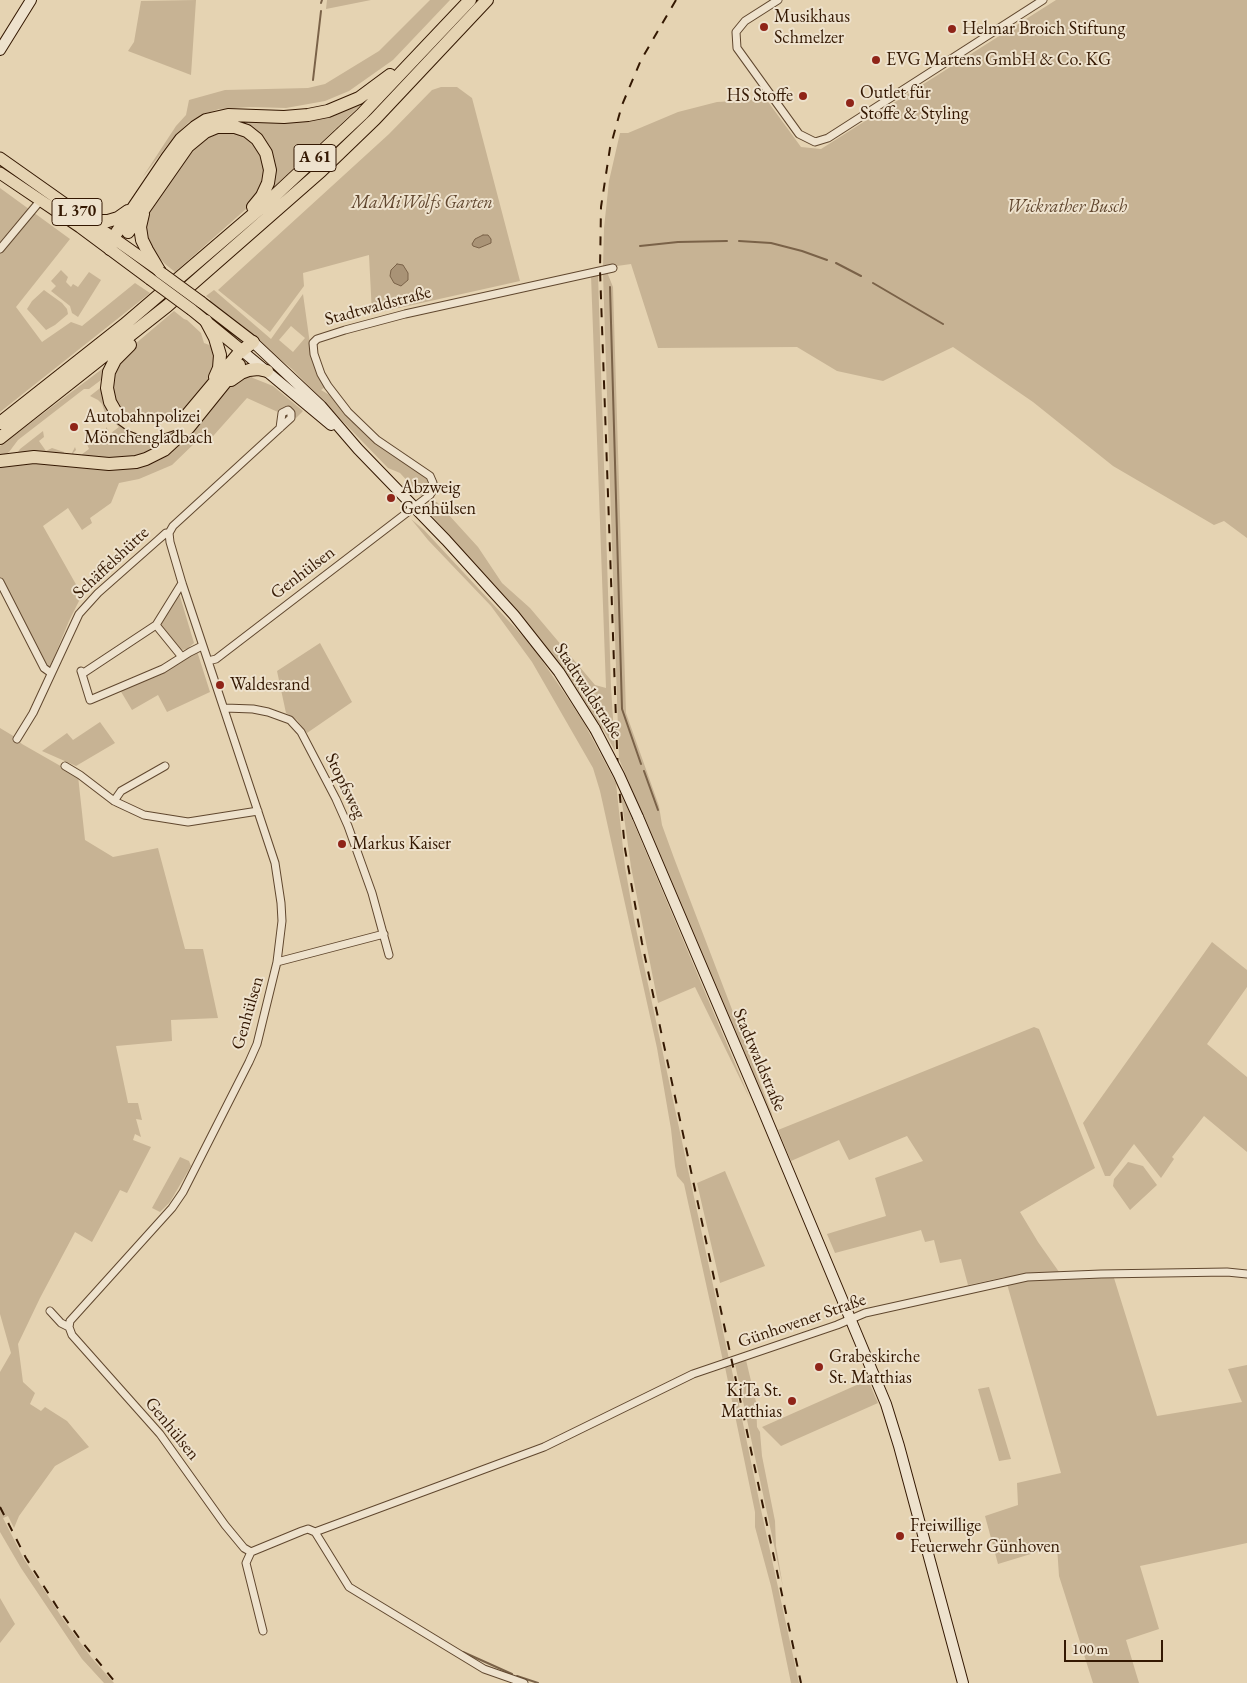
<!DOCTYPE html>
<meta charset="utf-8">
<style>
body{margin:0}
#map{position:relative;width:1247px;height:1683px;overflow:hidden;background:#e5d3b2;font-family:"EB Garamond",serif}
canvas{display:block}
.scale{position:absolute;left:1064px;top:1640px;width:99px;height:22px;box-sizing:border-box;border:2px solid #341802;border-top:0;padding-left:6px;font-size:15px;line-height:18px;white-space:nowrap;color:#341802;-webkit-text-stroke:4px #eee2cd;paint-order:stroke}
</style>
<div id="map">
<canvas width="1247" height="1683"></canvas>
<div class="scale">100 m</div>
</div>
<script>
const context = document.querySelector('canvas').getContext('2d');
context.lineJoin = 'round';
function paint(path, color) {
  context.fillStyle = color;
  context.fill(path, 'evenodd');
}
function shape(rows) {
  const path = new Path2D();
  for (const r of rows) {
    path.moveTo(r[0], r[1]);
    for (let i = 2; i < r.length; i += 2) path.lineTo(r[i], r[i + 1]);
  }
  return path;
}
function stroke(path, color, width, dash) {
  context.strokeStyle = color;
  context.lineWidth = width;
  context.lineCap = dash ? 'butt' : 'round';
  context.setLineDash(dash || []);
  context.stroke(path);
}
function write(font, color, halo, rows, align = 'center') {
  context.font = font + ' "EB Garamond",serif';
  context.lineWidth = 4;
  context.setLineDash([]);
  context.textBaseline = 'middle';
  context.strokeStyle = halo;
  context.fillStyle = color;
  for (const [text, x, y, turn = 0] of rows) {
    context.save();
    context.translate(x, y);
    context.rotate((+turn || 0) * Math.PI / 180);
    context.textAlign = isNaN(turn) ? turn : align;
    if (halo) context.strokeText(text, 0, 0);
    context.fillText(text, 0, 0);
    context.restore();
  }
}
paint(shape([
 [196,0,191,75,128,51,134,42,141,1],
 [327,0,371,0,326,9],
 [430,0,450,0,393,60,349,91,325,101,286,108,250,107,219,109,204,114,189,122,173,138,142,178,176,126,186,115,189,100,225,90,308,88,325,84,379,51],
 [1056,0,1247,0,1247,538,1224,521,1214,525,1113,466,1033,402,953,347,883,381,837,371,797,347,658,348,631,264,603,268,604,228,609,181,620,133,628,133,678,112,717,102,766,99,801,147,821,149],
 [441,87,457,87,472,98,520,281,372,314,369,255,303,273,304,286,270,332,218,290,389,134,432,90],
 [368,98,270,191,270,157,230,124,212,121,276,120],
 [227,131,243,135,256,145,264,161,263,184,253,201,246,209,175,272,165,264,155,253,145,236,145,219,153,204,184,159,205,137],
 [0,188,70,239,16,307,42,342,71,322,82,326,135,283,150,293,0,412],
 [61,270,68,277,66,282,71,287,73,284,78,287,89,272,101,280,78,317,72,313,70,306,51,291,56,286,51,281],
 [607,272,613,287,626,713,659,806,662,825,674,858,772,1114,773,1122,619,759,603,273],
 [598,274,611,687,615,751,603,729,601,730,522,618,427,510,427,507,431,502,437,502,478,547,502,583,530,608,595,685,606,688,591,275],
 [44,290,62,303,67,309,68,314,55,325,46,330,27,309,32,301],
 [214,290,271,339,303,294,310,344,325,387,321,390,333,397,386,450,427,477,431,485,429,491,421,496,400,473,388,468,292,369,209,302,210,299,206,296],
 [291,326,305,338,293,352,279,340],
 [174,311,184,319,187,320,201,333,204,343,212,346,214,349,213,376,196,397,178,415,161,425,141,425,122,412,112,392,116,368,128,350],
 [110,363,106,374,101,380,89,389,84,389,18,440,9,452,0,459,0,446],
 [248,374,253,378,273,386,303,411,296,418,291,411,287,407,281,410,280,413,247,398,206,444,200,438,172,465,139,479,119,483,111,503,90,518,92,523,82,530,68,508,43,526,82,595,69,621,50,667,44,666,0,581,0,467,36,463,99,470,113,470,138,467,234,381],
 [104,385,113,413,106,416,102,404,98,400,90,396],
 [112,421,118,421,130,428,183,421,170,442,127,461,73,456,72,453,75,447,76,450,73,453,76,456,80,454,81,455,89,449,87,444,106,430,106,427,109,431,106,434,107,436,119,427,114,422,110,424,109,423],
 [43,431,44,437,39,441,46,451,52,448,64,452,65,457,15,456,20,449],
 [411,519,424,530,532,646,565,694,584,723,616,783,625,867,635,924,729,1359,723,1361,684,1184,677,1176,675,1166,671,1129,657,1048,600,791,593,768,532,662,491,606,428,540],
 [179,593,194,643,187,649,182,650,178,648,161,625],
 [320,643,352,702,307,733,297,720,286,713,277,671],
 [197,651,210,692,167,712,158,695,132,710,120,690,178,664],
 [100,722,115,743,76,766,42,751,67,733,73,740],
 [0,728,15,737,22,744,78,776,85,840,113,857,158,848,185,949,203,949,218,1018,171,1020,172,1041,116,1046,128,1103,138,1103,142,1120,136,1119,141,1137,135,1134,133,1140,151,1147,127,1193,120,1190,92,1242,75,1232,40,1298,18,1344,23,1382,35,1393,30,1404,41,1411,45,1407,67,1421,89,1447,55,1466,19,1516,14,1528,8,1516,3,1518,24,1559,63,1619,91,1657,114,1683,104,1683,82,1659,21,1568,0,1532,0,1372,11,1353,0,1314],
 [621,795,627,807,750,1099,695,987,658,1003,631,867],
 [1212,942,1247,970,1247,987,1207,1044,1247,1077,1247,1152,1204,1116,1172,1157,1174,1159,1161,1178,1134,1144,1110,1176,1105,1176,1083,1123],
 [1034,1027,1039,1029,1095,1168,1020,1212,1038,1242,1064,1279,1114,1278,1157,1416,1242,1402,1228,1369,1247,1365,1247,1543,1140,1566,1159,1629,1126,1640,1139,1683,1093,1683,1059,1576,1057,1546,998,1564,985,1516,1018,1505,1017,1483,1061,1473,1005,1277,968,1285,961,1259,940,1263,934,1240,925,1242,921,1230,835,1253,827,1234,886,1216,875,1178,923,1161,907,1136,849,1160,839,1140,791,1161,778,1130],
 [180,1157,189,1161,191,1166,170,1202,160,1212,152,1208],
 [1128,1162,1143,1166,1157,1185,1130,1210,1113,1186,1114,1179],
 [725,1171,765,1266,720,1283,697,1183],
 [746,1360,756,1402,757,1427,760,1432,762,1456,775,1521,776,1546,783,1587,735,1364],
 [731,1366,760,1505,799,1683,791,1683,771,1586,755,1527,755,1512,725,1367],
 [868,1380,878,1403,781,1446,762,1427],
 [989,1387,1011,1459,999,1461,978,1389],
 [0,1598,15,1624,0,1643]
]), '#c7b394');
const water = shape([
 [483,235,488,235,491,239,491,243,479,248,473,246,472,244,475,239,483,235],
 [397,264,403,265,408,273,408,280,401,286,394,283,390,276,391,270,397,264]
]);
paint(water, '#a99376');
stroke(water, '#7a6248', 1);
stroke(shape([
 [321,3,322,0],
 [313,80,321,11],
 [739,241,771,243,802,251,827,260],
 [640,246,678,242,727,241],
 [836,263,861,276],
 [873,283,943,324],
 [610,287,622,709,641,764],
 [644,771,658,810],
 [463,1652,512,1674],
 [517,1676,538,1683]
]), '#7a6248', 2);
const street = shape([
 [778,0,745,21,736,32,737,48,799,134,815,142,828,138,1043,0],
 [0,249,40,201],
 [0,582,44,668,51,673],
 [182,583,156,625,182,657,190,652,202,646],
 [208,661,182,583,170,542,169,533,173,526,280,428,291,418,291,413,288,410,282,413,280,428],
 [81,671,82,674,156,625],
 [82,674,90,700,163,669,182,657],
 [225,708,253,709,268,712,290,720,301,732,336,799,348,826,372,893,389,955],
 [17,739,33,713,79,614,98,593,158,540,166,533,169,533],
 [65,766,80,775,114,801,144,815,188,822,258,811],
 [114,801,121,791,165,766],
 [277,962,384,934],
 [50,1311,61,1323,69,1327],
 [315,1532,349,1587,484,1669,524,1683],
 [251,1552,244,1548,225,1525,160,1434,72,1335,69,1327,70,1321,172,1208,183,1192,249,1062,257,1044,277,962,282,921,281,903,275,863,208,661,216,659,430,495,433,490,433,483,430,476,377,440,348,412,328,386,321,374,314,354,313,343,317,339,345,330,405,314,613,268],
 [263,1631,246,1563,251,1552,302,1531,308,1529,315,1532,544,1447,693,1374,837,1325,865,1313,1027,1277,1101,1274,1227,1272,1247,1274]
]);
const secondary = shape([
 [0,50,31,0],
 [253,342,321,406,358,449,446,540,514,615,559,672,595,729],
 [241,350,331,425],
 [638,817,762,1108,886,1404,899,1446,963,1683]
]);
const primary = shape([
 [0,158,160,271],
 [0,173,80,227,150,279],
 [201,302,253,342],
 [192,310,241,350]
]);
const highway = shape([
 [143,214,140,227,142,240,147,250,160,272],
 [85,218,98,221,108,221,118,218,128,211],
 [128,232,188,146,205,132,217,127,235,127,247,131,257,139,266,153,270,170,268,183,262,196,253,207],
 [110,249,113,238,167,158,181,139,195,127,206,120,228,115,284,117,308,115,328,111,359,98,390,75],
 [206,321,215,338,220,355,219,368,215,377],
 [130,345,115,360,109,372,107,388,110,402,118,416,129,424,142,429,155,430,176,423,187,415,239,353,253,342],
 [231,380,241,373,249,370,258,369,267,371],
 [0,423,124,325,270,200,362,114,470,0],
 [0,438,167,306,321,171,375,119,487,0],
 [0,461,34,457,109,464,136,462,146,459,164,450,189,427,239,365]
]);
stroke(street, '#60472e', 9);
stroke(secondary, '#341802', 12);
stroke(primary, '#341802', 13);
stroke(highway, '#341802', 14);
stroke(street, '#eee2cd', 7);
stroke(secondary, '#eee2cd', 10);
stroke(primary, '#e5d3b2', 11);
stroke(highway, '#e5d3b2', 12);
stroke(shape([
 [676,0,641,60,622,105,610,148,601,207,600,270,618,776,625,849,642,943,801,1683],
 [0,1507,26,1558,57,1607,82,1642,116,1683]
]), '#341802', 2, [9, 9]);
const secondaryBridge = shape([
 [595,729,619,775,638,817]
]);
const primaryBridge = shape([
 [160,272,201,302],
 [150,279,192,310]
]);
stroke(secondaryBridge, '#341802', 12, []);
stroke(primaryBridge, '#341802', 13, []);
stroke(secondaryBridge, '#eee2cd', 10);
stroke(primaryBridge, '#e5d3b2', 11);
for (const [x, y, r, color] of [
 [764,27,5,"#8f2418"],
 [952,29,5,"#8f2418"],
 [876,60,5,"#8f2418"],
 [803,96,5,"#8f2418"],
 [850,103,5,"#8f2418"],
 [74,427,5,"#8f2418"],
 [391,498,5,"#8f2418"],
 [220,685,5,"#8f2418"],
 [342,844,5,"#8f2418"],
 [819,1367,5,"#8f2418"],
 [792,1401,5,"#8f2418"],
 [900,1536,5,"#8f2418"]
]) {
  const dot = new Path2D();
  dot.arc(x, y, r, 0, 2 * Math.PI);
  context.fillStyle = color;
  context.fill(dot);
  stroke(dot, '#eee2cd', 2);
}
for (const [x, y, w] of [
 [315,158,42],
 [77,212,50]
]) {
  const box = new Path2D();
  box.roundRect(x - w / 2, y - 13.5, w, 27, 4);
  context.fillStyle = '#eee2cd';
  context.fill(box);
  stroke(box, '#341802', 1);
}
write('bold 16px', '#341802', null, [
 ["A 61",315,158],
 ["L 370",77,212]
]);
write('18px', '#341802', '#eee2cd', [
 ["Musikhaus",774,17],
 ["Schmelzer",774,38],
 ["Helmar Broich Stiftung",962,29],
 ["EVG Martens GmbH & Co. KG",886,60],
 ["Outlet für",860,93],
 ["Stoffe & Styling",860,114],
 ["HS Stoffe",793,96,"right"],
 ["Autobahnpolizei",84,417],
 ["Mönchengladbach",84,438],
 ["Abzweig",401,488],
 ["Genhülsen",401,509],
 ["Waldesrand",230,685],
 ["Markus Kaiser",352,844],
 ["Grabeskirche",829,1357],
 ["St. Matthias",829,1378],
 ["KiTa St.",782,1391,"right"],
 ["Matthias",782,1412,"right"],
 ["Freiwillige",910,1526],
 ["Feuerwehr Günhoven",910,1547]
], 'left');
write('italic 18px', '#60462e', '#eee2cd', [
 ["MaMiWolfs Garten",422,203],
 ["Wickrather Busch",1067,207]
]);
write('18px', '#341802', '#eee2cd', [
 ["Stadtwaldstraße",378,306,-15],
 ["Schäffelshütte",111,563,-43],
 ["Genhülsen",303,573,-37],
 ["Stadtwaldstraße",588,691,57],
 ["Stopfsweg",345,786,64],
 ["Genhülsen",248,1013,-74],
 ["Stadtwaldstraße",759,1060,67],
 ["Günhovener Straße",802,1321,-19],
 ["Genhülsen",172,1429,51]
]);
</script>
